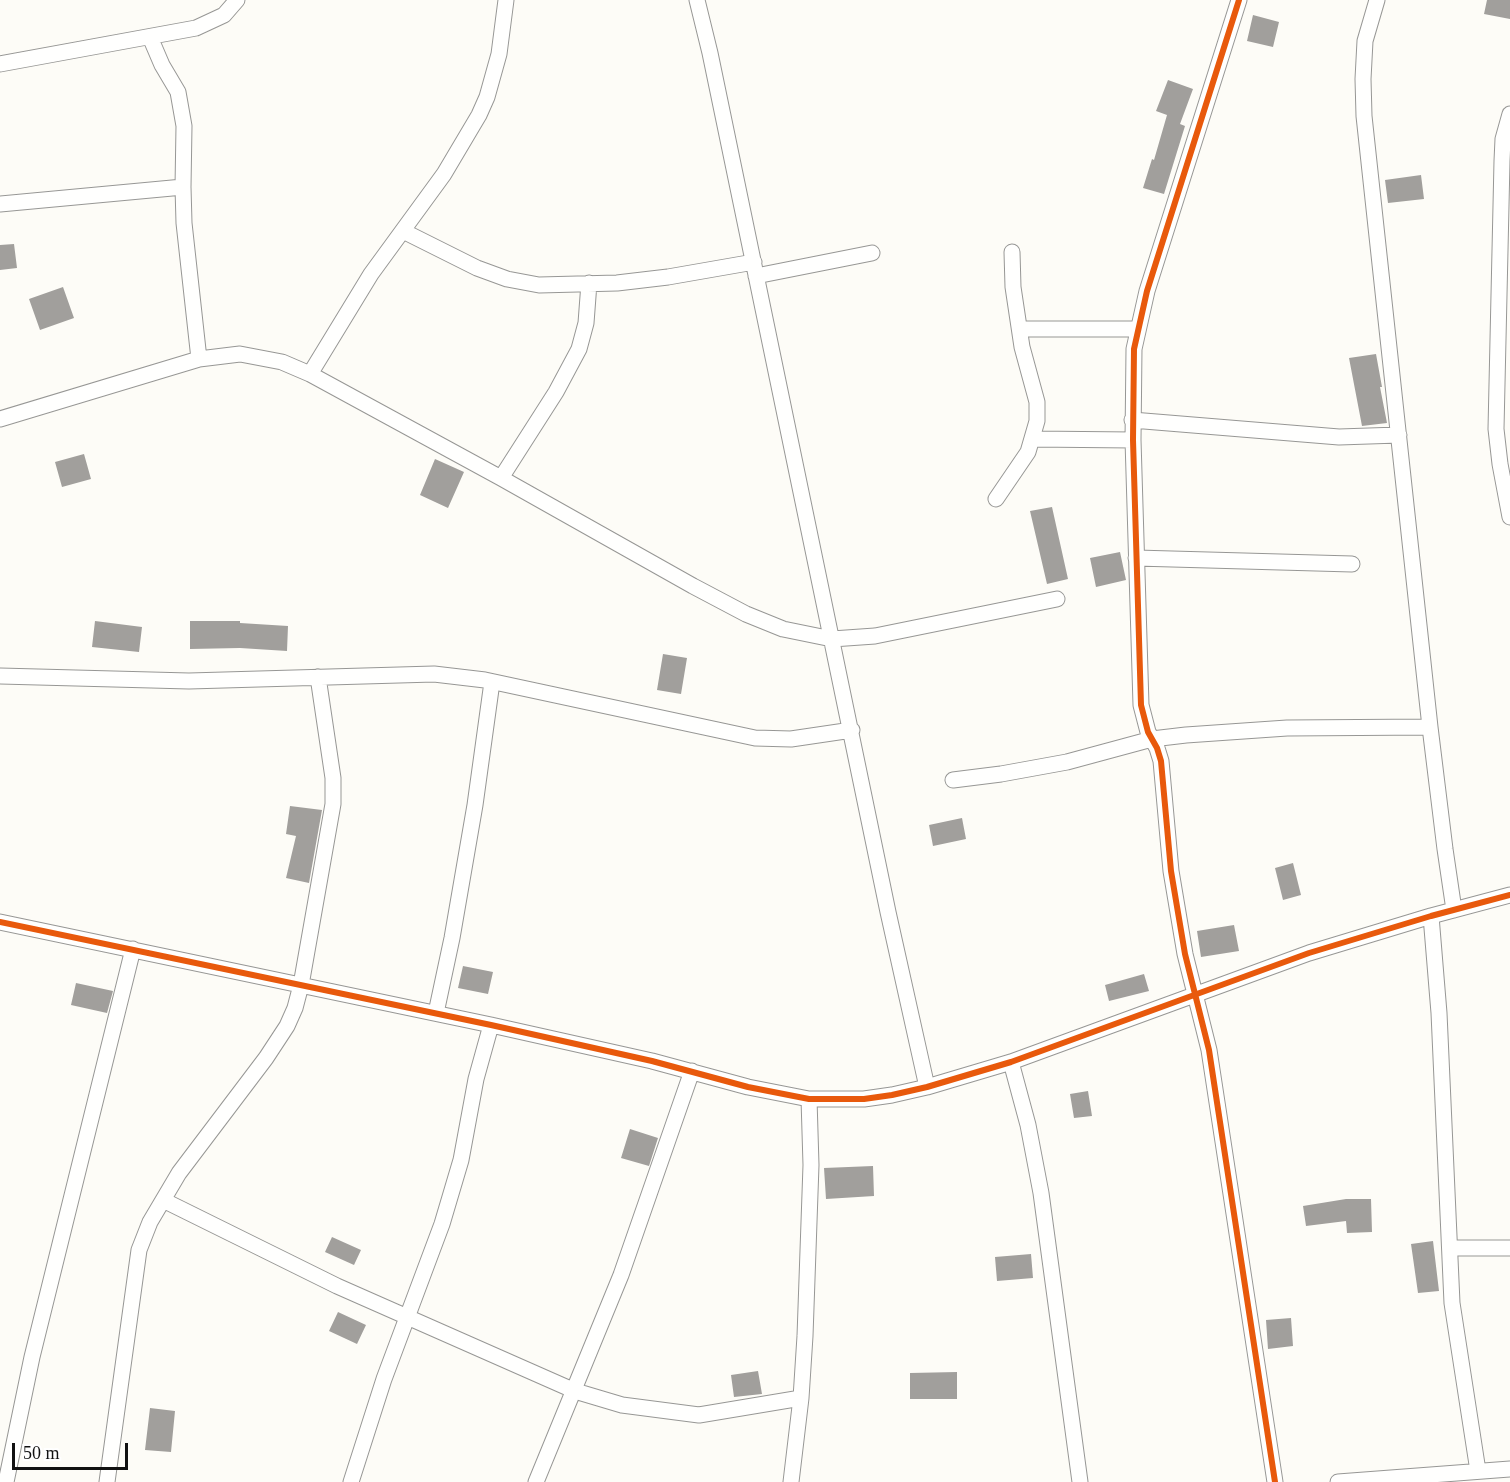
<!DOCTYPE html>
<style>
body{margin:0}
#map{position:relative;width:1510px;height:1482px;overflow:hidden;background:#fdfcf7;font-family:Georgia,serif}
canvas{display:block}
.scale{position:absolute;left:12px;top:1443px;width:116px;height:27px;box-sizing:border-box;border:3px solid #111;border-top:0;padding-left:8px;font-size:18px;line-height:21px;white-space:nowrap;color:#111;-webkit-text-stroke:4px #fff;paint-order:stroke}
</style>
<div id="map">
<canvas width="1510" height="1482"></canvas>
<div class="scale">50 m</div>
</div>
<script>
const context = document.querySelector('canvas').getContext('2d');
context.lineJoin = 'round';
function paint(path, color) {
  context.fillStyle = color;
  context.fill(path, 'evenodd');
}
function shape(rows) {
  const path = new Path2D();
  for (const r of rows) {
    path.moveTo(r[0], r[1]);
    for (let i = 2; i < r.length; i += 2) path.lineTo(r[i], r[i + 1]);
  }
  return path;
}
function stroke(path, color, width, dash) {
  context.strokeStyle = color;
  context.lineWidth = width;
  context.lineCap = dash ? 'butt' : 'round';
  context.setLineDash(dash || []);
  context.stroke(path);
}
paint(shape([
 [1487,0,1510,0,1510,19,1484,14],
 [1253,15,1279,22,1273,47,1247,41],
 [1168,80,1193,89,1180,124,1185,126,1164,194,1143,188,1152,159,1154,160,1167,115,1156,111],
 [1421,175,1424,199,1388,203,1385,180],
 [14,244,17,268,0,270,0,245],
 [63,287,74,318,40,330,29,299],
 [1376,354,1382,387,1380,387,1387,423,1362,426,1349,358],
 [84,454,91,479,62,487,55,462],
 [435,459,464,472,448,508,420,495],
 [1052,507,1068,579,1047,584,1030,511],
 [1120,552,1126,580,1096,587,1090,558],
 [95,621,142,627,139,652,92,647],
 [190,621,240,621,240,623,288,626,287,651,240,648,190,649],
 [663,654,687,658,681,694,657,690],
 [290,806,322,810,309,883,286,878,296,836,286,834],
 [962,818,966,839,933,846,929,825],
 [1293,863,1301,895,1283,900,1275,868],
 [1234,925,1239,951,1201,957,1197,931],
 [463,966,493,972,488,994,458,988],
 [1144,974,1149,991,1109,1001,1105,985],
 [76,983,113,991,107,1013,71,1005],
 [1088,1091,1092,1116,1074,1118,1070,1094],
 [630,1129,658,1138,649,1166,621,1158],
 [873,1166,874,1196,826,1199,824,1168],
 [1346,1199,1371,1199,1372,1232,1347,1233,1346,1221,1306,1226,1303,1206],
 [332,1237,361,1250,354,1265,325,1252],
 [1433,1241,1439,1291,1418,1293,1411,1244],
 [1031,1254,1033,1278,997,1281,995,1257],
 [338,1312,366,1325,357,1344,329,1331],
 [1291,1318,1293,1346,1268,1349,1266,1320],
 [758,1371,762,1394,734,1397,731,1375],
 [957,1372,957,1399,910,1399,910,1373],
 [150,1408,175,1411,171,1452,145,1450]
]), '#a19f9c');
const minor = shape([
 [697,0,710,53,888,912,927,1087],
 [1239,0,1147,291,1134,349,1133,440,1141,705,1148,732,1157,748,1161,761,1171,871,1185,954,1209,1050,1275,1482],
 [1377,0,1365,41,1363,79,1364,116,1430,727,1445,849,1454,910],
 [150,37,162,65,178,92,184,126,183,187,184,223,199,359],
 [0,64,196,28,224,15,237,0],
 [1510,114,1503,139,1502,161,1496,429,1500,464,1510,517],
 [0,204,183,187],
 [403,231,477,268,507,279,539,285,617,283,668,277,754,262],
 [756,276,872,253],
 [1020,329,1138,329],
 [310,374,371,274,444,174,479,115,487,97,499,54,506,0],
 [0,419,199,359,240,354,282,362,310,374,501,478,693,586,746,614,783,629,832,639,875,636,1057,599],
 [1132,420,1339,437,1399,435],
 [1032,439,1133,440],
 [501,478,556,392,579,349,586,323,589,283],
 [996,499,1028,452,1037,421,1037,402,1022,347,1013,287,1012,252],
 [1136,558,1352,564],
 [0,676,189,681,434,674,485,680,755,738,791,739,852,730],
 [953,780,1001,774,1067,762,1152,739,1186,735,1287,728,1430,727],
 [1431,916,1439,1013,1452,1303,1478,1471],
 [0,922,491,1025,652,1061,748,1087,809,1099,864,1099,892,1095,927,1087,1011,1062,1309,953,1431,916,1510,895],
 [436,1013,452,938,475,805,492,682],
 [1011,1062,1028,1125,1041,1193,1080,1482],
 [163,1200,337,1286,575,1391,622,1405,699,1415,801,1398],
 [1450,1248,1510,1248],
 [6,1482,32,1357,133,949],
 [107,1482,139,1250,150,1222,179,1173,266,1058,287,1026,295,1008,301,985,333,804,333,778,318,677],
 [351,1482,384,1379,442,1224,461,1160,476,1079,491,1025],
 [536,1482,621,1275,692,1071],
 [791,1482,801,1398,805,1336,811,1165,809,1099],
 [1338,1482,1510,1469]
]);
stroke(minor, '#979795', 17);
stroke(minor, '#fffffe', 15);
stroke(shape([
 [1239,0,1147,291,1134,349,1133,440,1141,705,1148,732,1157,748,1161,761,1171,871,1185,954,1209,1050,1275,1482],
 [0,922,491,1025,652,1061,748,1087,809,1099,864,1099,892,1095,927,1087,1011,1062,1309,953,1431,916,1510,895]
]), '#e8590c', 6);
</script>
